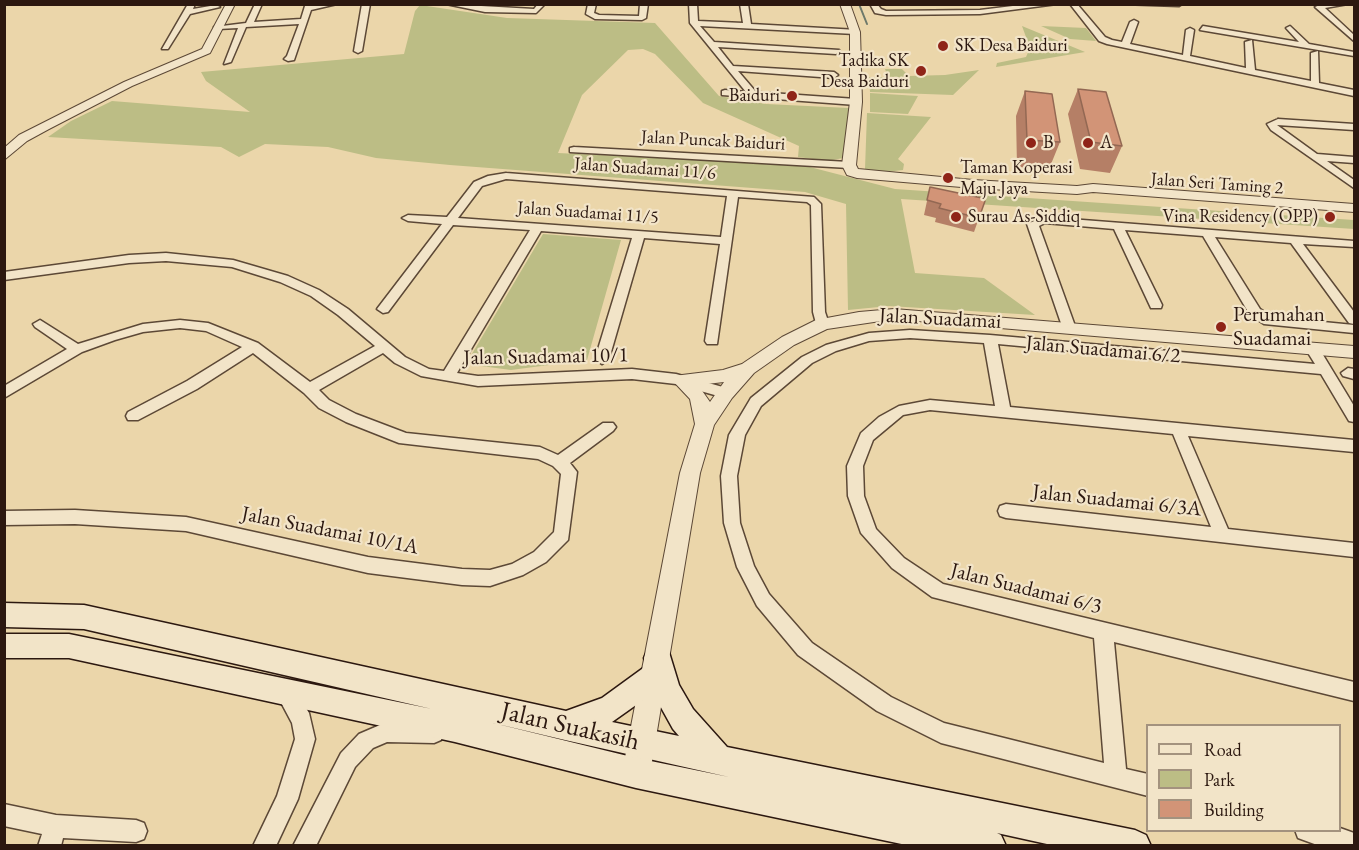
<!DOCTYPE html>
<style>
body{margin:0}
#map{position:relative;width:1359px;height:850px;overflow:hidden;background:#ebd6aa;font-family:"EB Garamond",serif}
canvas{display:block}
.frame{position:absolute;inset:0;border:6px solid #2c1810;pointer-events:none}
.legend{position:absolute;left:1146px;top:724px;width:195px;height:108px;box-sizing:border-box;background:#f2e4c8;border:2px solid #a3927e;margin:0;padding:8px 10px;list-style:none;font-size:18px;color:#2c1810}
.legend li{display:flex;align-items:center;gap:12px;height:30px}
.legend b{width:30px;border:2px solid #a3927e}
</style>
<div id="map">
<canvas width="1359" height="850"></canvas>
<div class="frame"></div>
<ul class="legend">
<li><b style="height:8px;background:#f2e4c8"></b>Road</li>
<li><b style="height:16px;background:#bcbd85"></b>Park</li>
<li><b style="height:16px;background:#d29477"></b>Building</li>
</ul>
</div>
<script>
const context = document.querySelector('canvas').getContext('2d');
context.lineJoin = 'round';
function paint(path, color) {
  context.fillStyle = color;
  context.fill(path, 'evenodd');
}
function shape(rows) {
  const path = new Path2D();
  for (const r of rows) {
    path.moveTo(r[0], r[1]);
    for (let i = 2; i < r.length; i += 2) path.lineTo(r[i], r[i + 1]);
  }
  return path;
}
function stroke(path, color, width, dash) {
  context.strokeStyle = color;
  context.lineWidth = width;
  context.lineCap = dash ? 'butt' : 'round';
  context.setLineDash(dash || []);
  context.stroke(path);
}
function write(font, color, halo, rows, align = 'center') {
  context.font = font + ' "EB Garamond",serif';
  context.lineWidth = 4.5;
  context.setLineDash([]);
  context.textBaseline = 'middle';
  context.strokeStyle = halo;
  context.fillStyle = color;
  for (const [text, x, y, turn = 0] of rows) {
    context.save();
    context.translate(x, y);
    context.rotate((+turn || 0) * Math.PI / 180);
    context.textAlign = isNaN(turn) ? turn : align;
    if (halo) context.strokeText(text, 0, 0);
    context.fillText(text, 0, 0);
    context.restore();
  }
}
paint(shape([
 [420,5,507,18,655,23,719,96,766,104,849,108,843,158,828,161,798,157,799,146,703,103,655,54,643,49,628,50,582,95,558,153,802,165,895,189,1354,220,1354,229,901,199,915,273,984,278,1035,315,889,306,848,310,846,204,805,192,450,165,376,158,328,147,265,144,239,157,221,147,48,137,71,121,112,101,250,112,206,81,201,72,404,54,415,11],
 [1022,26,1085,52,996,67,997,63,1026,57,1030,48],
 [1041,26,1086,28,1096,41,1070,39],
 [885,69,902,69,909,76,945,75,979,70,953,95,870,92,869,77,888,77],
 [870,93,918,96,908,114,870,112],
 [867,113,931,117,898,159,904,164,903,170,886,172,865,169],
 [543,234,621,240,587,360,511,370,466,364]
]), '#bcbd85');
stroke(shape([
 [859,4,867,24]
]), '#6d796a', 2);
const minor = shape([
 [188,4,195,4,193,9,216,5,220,7,190,14,168,49,162,49,188,4],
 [255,4,262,4,254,22,301,19,305,6,337,4,311,10,294,60,288,61,284,59,287,56,299,24,246,27,231,62,224,64,238,28,218,29,214,27,246,23,255,4],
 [362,4,370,4,362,51,358,53,354,51,362,4],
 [446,4,534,9,538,4,545,4,536,13,485,12,446,4],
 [588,4,596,4,594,13,599,15,639,16,640,4,648,4,646,18,642,20,595,19,586,14,588,4],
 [689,4,697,4,698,21,743,23,740,4,748,4,751,24,858,30,855,34,700,26,714,42,839,50,840,52,836,54,718,47,733,66,834,72,838,75,834,78,738,71,756,92,856,99,861,102,856,105,722,95,722,91,725,90,746,92,690,23,689,4],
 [870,4,877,4,881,9,886,11,980,10,1029,4,1057,4,980,14,886,15,875,13,870,4],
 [1070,4,1077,4,1105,37,1112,40,1122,42,1130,22,1134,20,1138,22,1130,44,1183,55,1186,30,1190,28,1194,30,1190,56,1246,68,1245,42,1252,40,1255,70,1311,81,1311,53,1318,51,1319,83,1354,90,1354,96,1107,44,1099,41,1070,4],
 [1121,4,1182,4,1179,6,1121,4],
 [1322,4,1348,4,1325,8,1354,35,1354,41,1315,7,1322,4],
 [1203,26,1299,42,1286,28,1290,26,1309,44,1354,52,1354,56,1200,30,1203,26],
 [1278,119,1354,124,1354,130,1277,125,1317,154,1354,157,1354,163,1327,161,1354,180,1354,188,1271,130,1267,124,1278,119],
 [574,147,849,162,854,165,849,168,570,152,570,148,574,147],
 [506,173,814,197,821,204,825,312,829,324,827,327,817,327,813,312,811,205,807,202,738,197,717,344,707,344,705,341,720,244,644,238,609,359,602,364,595,359,632,238,541,231,457,373,478,376,632,369,676,374,730,389,732,393,730,397,725,398,676,384,632,379,478,386,421,376,395,363,383,353,319,390,329,400,356,414,406,433,540,447,558,455,603,423,613,423,616,427,613,431,570,463,577,472,568,540,546,562,523,575,490,586,462,585,368,573,186,531,75,524,4,525,4,511,75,510,186,517,368,557,462,569,490,570,512,564,534,552,554,532,561,474,553,466,538,459,399,443,346,422,319,408,304,393,253,353,197,389,138,420,128,420,126,416,128,412,187,381,242,347,206,331,180,328,143,332,115,340,82,352,4,398,4,386,67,349,35,327,33,324,40,320,78,344,143,324,180,320,208,323,258,343,310,382,375,346,338,315,311,296,280,282,232,267,166,261,129,263,4,280,4,272,129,255,166,253,233,260,288,276,319,290,348,309,405,357,429,369,444,371,530,230,453,225,388,312,383,313,377,309,442,224,408,221,402,218,408,215,447,217,474,182,488,176,506,173],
 [506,179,727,196,721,237,458,218,482,186,506,179],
 [1044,217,1354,241,1354,247,1303,244,1354,312,1354,324,1349,323,1291,243,1215,237,1260,309,1272,317,1354,325,1354,333,1264,324,1250,315,1203,236,1125,230,1162,305,1161,308,1151,308,1114,229,1045,223,1039,226,1075,326,1073,329,1063,329,1027,224,1044,217],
 [910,330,990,335,1315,364,1305,348,1312,344,1317,345,1354,406,1354,422,1349,421,1321,374,998,344,1010,407,1354,440,1354,452,1188,436,1228,529,1354,543,1354,557,1006,518,1000,516,998,511,1000,506,1006,504,1211,527,1173,434,930,410,903,415,873,440,863,466,864,496,876,529,904,558,943,584,1354,682,1354,701,1114,642,1126,769,1148,774,1148,796,941,743,877,711,798,655,757,606,737,567,724,523,721,476,729,435,751,398,802,357,826,345,869,333,910,330],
 [910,338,984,343,995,406,930,400,899,406,879,417,861,433,847,466,848,496,861,533,892,568,932,597,1094,638,1104,763,944,723,891,697,812,643,769,594,754,566,740,523,737,476,745,435,761,406,812,363,836,351,869,341,910,338],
 [1348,368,1354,369,1354,379,1343,376,1341,373,1348,368],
 [286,683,293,686,309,713,315,739,298,799,276,846,253,846,277,796,295,739,292,723,276,693,279,686,286,683],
 [387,722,434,723,441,726,444,733,441,740,434,743,387,742,373,748,355,767,316,846,293,846,341,753,359,734,387,722],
 [4,804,56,815,136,820,144,823,147,831,144,839,136,842,63,838,61,846,38,846,42,834,4,826,4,804],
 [1340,828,1354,833,1354,846,1320,846,1298,838,1295,830,1340,830,1340,828]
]);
const tertiary = shape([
 [226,4,235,4,210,53,132,86,49,129,27,141,4,160,4,148,19,135,124,82,202,49,226,4],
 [840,4,850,4,860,32,862,102,856,165,858,169,973,180,1077,186,1093,184,1354,204,1354,212,1093,192,1077,194,973,188,857,178,847,175,842,165,850,102,850,32,840,4],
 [894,309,1354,346,1354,358,894,319,827,329,794,345,754,373,732,398,714,425,700,473,650,773,646,783,636,787,626,783,622,773,680,473,695,424,690,399,673,381,675,376,682,375,723,370,742,364,782,337,816,320,859,312,894,309],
 [724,382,710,402,698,385,724,382]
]);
const secondary = shape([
 [4,603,84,605,566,711,602,698,646,666,644,658,648,649,658,645,668,649,679,685,693,709,727,747,1135,830,1146,835,1151,846,1056,846,997,833,1001,835,1006,846,911,846,636,788,455,742,69,658,4,658,4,634,69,634,432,709,84,629,4,627,4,603],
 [653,693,673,729,679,736,612,722,653,693],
 [489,722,565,740,729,777,636,758,489,722]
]);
stroke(minor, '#5c4836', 3);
stroke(tertiary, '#5c4836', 2);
stroke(secondary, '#2c1810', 3);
paint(minor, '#f2e4c8');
paint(tertiary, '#f2e4c8');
paint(secondary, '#f2e4c8');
paint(shape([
 [1078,89,1122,146,1110,173,1080,169,1068,114],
 [1025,91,1060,142,1049,169,1017,167,1016,116],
 [930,187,985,201,974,232,935,222,936,218,924,215]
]), '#b57f66');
const building = shape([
 [1078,89,1106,92,1122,146,1091,142,1078,89],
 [1025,91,1052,94,1060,142,1027,140,1025,91],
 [930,187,982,198,985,201,979,218,939,208,941,204,927,200,930,187]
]);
paint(building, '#d29477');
stroke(building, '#936853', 1.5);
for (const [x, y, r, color] of [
 [943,46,6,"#8f2418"],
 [921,71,6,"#8f2418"],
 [792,96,6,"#8f2418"],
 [1031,143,6,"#8f2418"],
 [1088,143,6,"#8f2418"],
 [948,178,6,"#8f2418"],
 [956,217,6,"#8f2418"],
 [1330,217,6,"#8f2418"],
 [1221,327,6,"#8f2418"]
]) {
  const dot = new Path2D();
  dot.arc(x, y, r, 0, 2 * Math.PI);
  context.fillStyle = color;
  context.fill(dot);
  stroke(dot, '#f2e4c8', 2);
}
write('18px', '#2c1810', '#f2e4c8', [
 ["SK Desa Baiduri",955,46],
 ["Tadika SK",909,61,"right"],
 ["Desa Baiduri",909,82,"right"],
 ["Baiduri",780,96,"right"],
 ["B",1043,143],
 ["A",1100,143],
 ["Taman Koperasi",960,168],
 ["Maju Jaya",960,189],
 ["Surau As-Siddiq",968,217],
 ["Vina Residency (OPP)",1318,217,"right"]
], 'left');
write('18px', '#2c1810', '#f2e4c8', [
 ["Jalan Puncak Baiduri",713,141,3],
 ["Jalan Suadamai 11/6",645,169,4],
 ["Jalan Seri Taming 2",1217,184,4],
 ["Jalan Suadamai 11/5",588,213,4]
]);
write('21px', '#2c1810', '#f2e4c8', [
 ["Perumahan",1233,315],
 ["Suadamai",1233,339]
], 'left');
write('21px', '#2c1810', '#f2e4c8', [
 ["Jalan Suadamai",940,319,3],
 ["Jalan Suadamai 6/2",1103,350,5],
 ["Jalan Suadamai 10/1",546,357,-1],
 ["Jalan Suadamai 6/3A",1117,501,6],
 ["Jalan Suadamai 10/1A",330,531,11],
 ["Jalan Suadamai 6/3",1026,589,14]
]);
write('26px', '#2c1810', '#f2e4c8', [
 ["Jalan Suakasih",570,727,13]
]);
</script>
